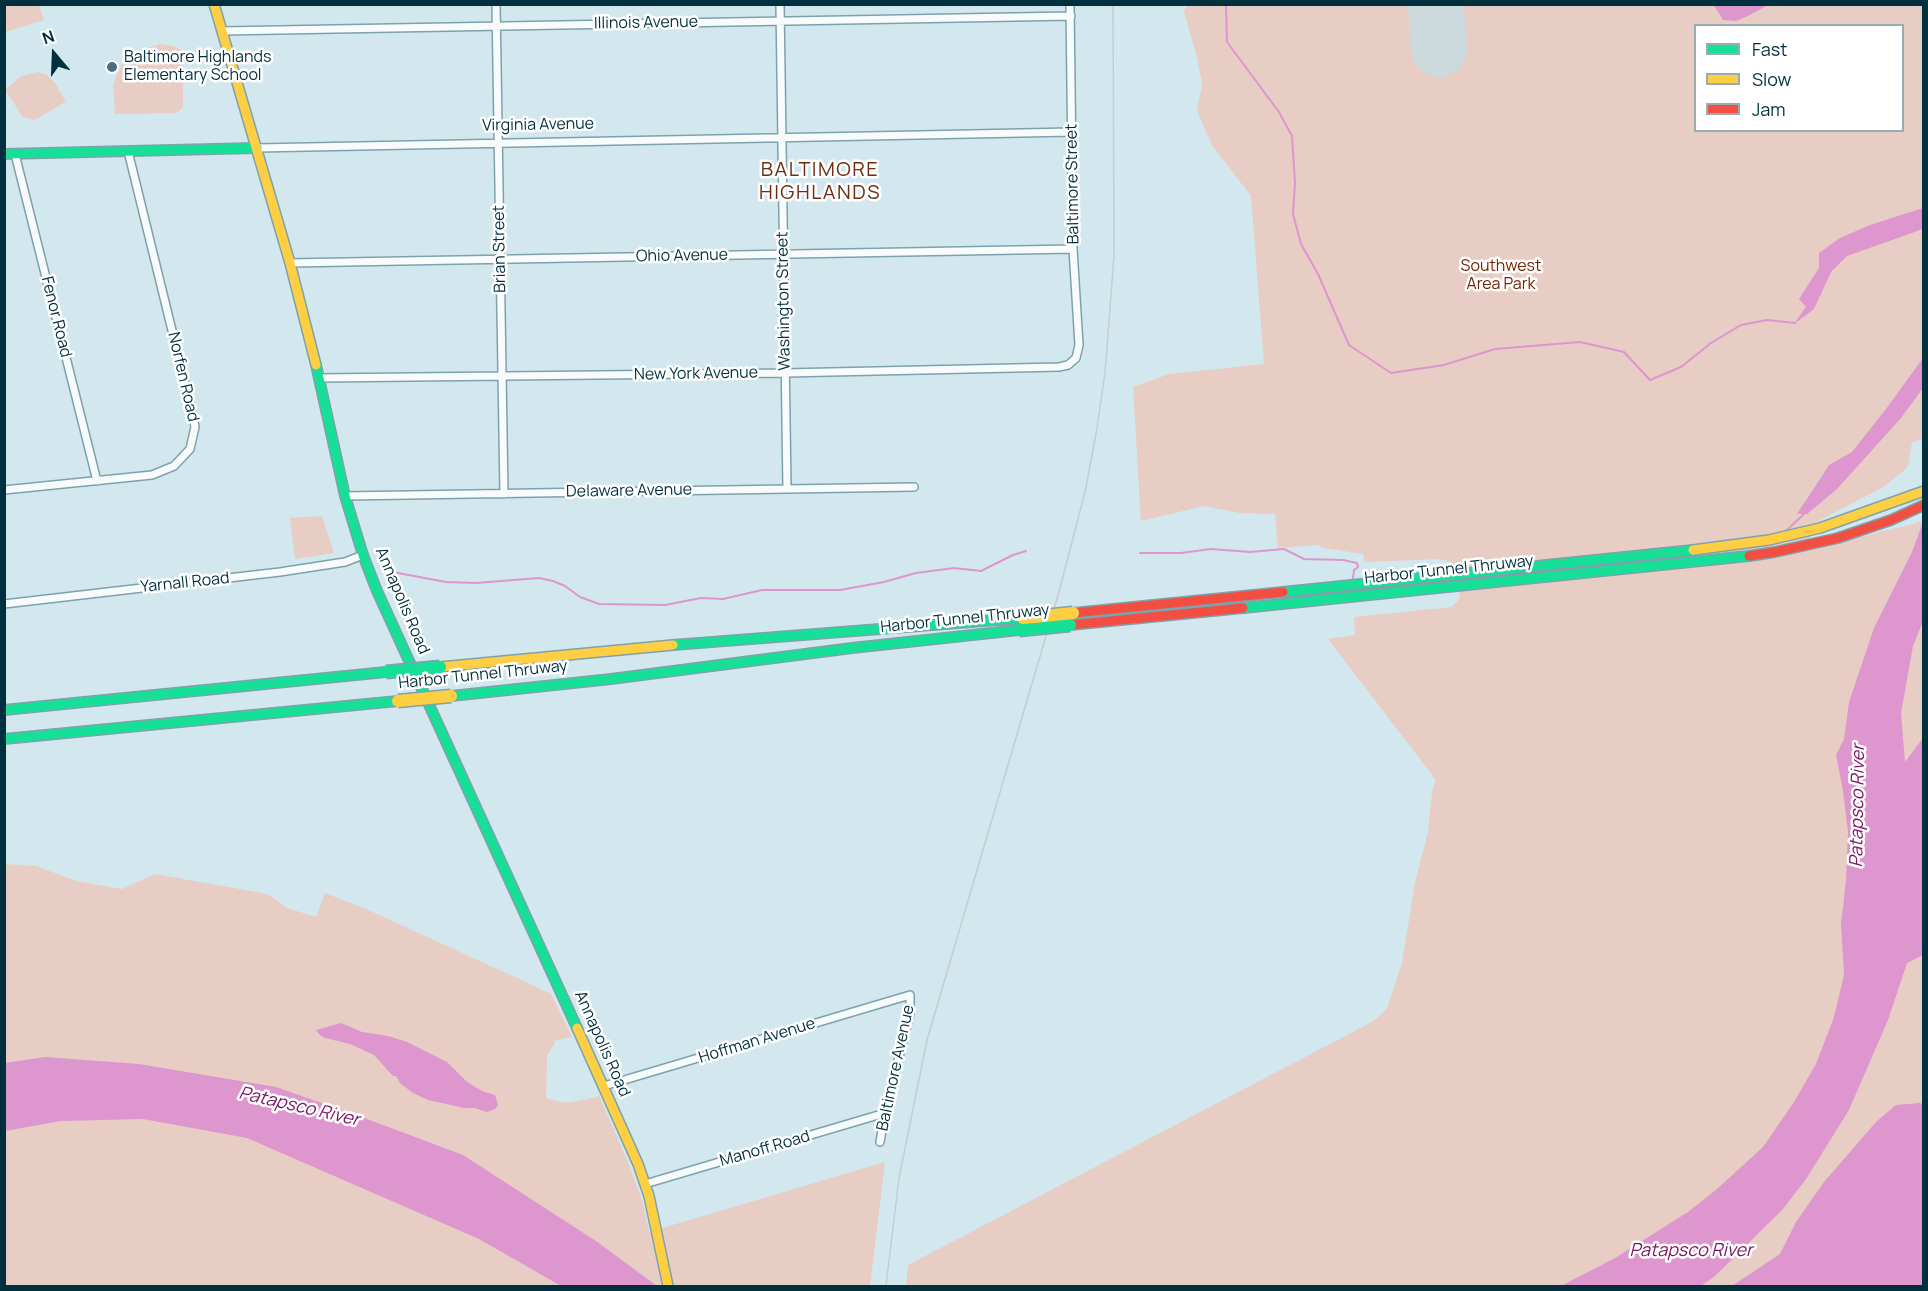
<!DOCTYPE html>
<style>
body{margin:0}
#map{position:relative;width:1928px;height:1291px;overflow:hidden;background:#d3e7ee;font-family:Manrope,sans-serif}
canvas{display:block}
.frame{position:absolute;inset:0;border:6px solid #00303e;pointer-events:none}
.legend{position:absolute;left:1694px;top:24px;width:210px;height:108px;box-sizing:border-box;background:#fff;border:2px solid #99acb2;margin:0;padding:8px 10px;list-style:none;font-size:18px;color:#00303e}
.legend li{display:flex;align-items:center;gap:12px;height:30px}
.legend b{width:30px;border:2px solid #99acb2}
.north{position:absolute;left:24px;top:24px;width:60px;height:60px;-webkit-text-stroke:4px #fff;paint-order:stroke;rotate:341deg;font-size:16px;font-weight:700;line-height:24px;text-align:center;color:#00303e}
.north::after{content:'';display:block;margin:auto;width:21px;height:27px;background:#00303e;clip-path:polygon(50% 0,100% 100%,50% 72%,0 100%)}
</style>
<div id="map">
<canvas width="1928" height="1291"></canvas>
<div class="frame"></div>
<ul class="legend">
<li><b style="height:8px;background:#16e098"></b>Fast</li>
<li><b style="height:8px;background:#ffcf43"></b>Slow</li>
<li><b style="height:8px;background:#f24e42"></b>Jam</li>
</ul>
<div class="north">N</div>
</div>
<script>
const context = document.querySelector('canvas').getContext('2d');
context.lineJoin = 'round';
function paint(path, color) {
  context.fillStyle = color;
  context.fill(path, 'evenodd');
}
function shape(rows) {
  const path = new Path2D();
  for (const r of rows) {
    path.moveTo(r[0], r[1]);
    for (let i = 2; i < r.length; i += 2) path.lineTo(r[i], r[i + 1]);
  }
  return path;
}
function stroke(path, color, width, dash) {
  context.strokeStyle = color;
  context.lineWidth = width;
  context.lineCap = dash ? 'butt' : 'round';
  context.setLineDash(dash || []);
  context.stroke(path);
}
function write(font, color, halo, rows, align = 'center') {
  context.font = font + ' Manrope,sans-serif';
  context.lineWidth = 5;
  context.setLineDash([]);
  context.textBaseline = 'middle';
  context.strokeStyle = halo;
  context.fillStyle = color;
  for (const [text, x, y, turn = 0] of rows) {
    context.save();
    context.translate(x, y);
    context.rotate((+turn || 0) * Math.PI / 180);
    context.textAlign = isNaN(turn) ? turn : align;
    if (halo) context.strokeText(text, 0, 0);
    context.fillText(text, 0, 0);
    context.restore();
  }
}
paint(shape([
 [5,4,39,5,44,20,5,32],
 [1187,5,1923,5,1923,439,1912,442,1908,467,1885,486,1811,525,1809,549,1913,524,1923,520,1923,1286,906,1286,908,1265,1372,1022,1387,1009,1402,963,1415,883,1428,832,1432,792,1436,780,1328,639,1355,635,1354,617,1452,607,1460,598,1451,562,1440,559,1365,562,1363,554,1324,548,1318,545,1278,548,1275,514,1240,513,1204,506,1141,521,1133,387,1169,374,1264,364,1251,196,1212,145,1197,111,1202,84,1197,57,1184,11],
 [1696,26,1902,26,1902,130,1696,130],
 [1871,451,1804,502,1829,465],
 [161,44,173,46,183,51,183,107,177,113,115,114,113,84,122,64,129,56,140,50],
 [38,72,47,75,55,83,66,102,34,120,23,117,5,90,21,76],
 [322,516,334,553,295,559,290,518],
 [4,864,36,866,76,881,122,889,155,874,268,894,287,908,316,917,325,893,368,910,528,983,551,994,572,1037,553,1041,555,1042,547,1056,546,1098,565,1103,588,1099,599,1096,628,1162,643,1203,649,1232,885,1162,870,1286,5,1286]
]), '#e7cdc3');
paint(shape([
 [1714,5,1714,4,1768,5,1750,15,1736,21,1723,20],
 [1923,208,1923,229,1847,256,1831,272,1814,309,1794,324,1806,307,1799,299,1819,268,1819,253,1840,238,1870,225],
 [1923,358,1923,388,1901,418,1837,489,1807,514,1797,514,1829,465,1852,452,1886,409],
 [1923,522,1923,621,1913,646,1901,713,1905,762,1923,738,1923,955,1907,963,1888,1020,1849,1110,1806,1179,1783,1209,1715,1276,1701,1286,1561,1286,1615,1258,1688,1212,1717,1189,1763,1147,1794,1102,1816,1064,1834,1017,1844,975,1841,924,1846,881,1848,832,1843,791,1836,755,1844,739,1849,702,1874,628,1912,552],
 [341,1023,362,1032,388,1036,407,1042,447,1062,467,1082,482,1091,495,1095,498,1105,495,1109,487,1112,475,1108,464,1108,428,1100,413,1093,400,1083,396,1076,393,1076,374,1055,350,1044,325,1038,320,1035,316,1030],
 [45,1057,139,1064,276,1087,367,1119,463,1155,596,1241,657,1286,561,1286,479,1239,247,1138,143,1119,61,1121,5,1131,5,1063],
 [1920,1103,1924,1105,1923,1286,1732,1286,1780,1254,1796,1222,1824,1182,1876,1122,1896,1105]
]), '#de96ce');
stroke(shape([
 [1226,4,1227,42,1279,112,1292,136,1295,183,1293,214,1301,244,1318,274,1349,345,1391,373,1444,365,1495,349,1580,342,1624,352,1650,380,1681,367,1711,343,1741,325,1767,320,1795,323],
 [1786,531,1804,514],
 [1140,553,1181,553,1211,549,1250,552,1284,549,1304,559,1343,560,1357,563,1358,567,1354,570,1353,578,1354,581],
 [1615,564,1642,561],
 [382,570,446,582,476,583,539,578,553,581,565,586,580,597,599,604,665,605,701,598,723,599,762,590,840,590,884,582,916,573,954,568,981,571,1013,555,1026,551],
 [1475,578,1490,577]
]), '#de96ce', 2);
stroke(shape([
 [1436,4,1439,49]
]), '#ccdade', 56);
const street = shape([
 [496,4,504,494],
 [780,4,787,489],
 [222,31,1071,16],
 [257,148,1072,132],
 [15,154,97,481],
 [290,263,1073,249],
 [319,378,785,373,1059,367,1068,365,1076,358,1079,345,1073,249,1070,4],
 [4,490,152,475,174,466,190,449,195,427,193,416,128,151],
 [345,496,914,487],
 [4,604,280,572,345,562,363,555],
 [604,1086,910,995,910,1013,885,1113,880,1142],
 [645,1184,885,1113]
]);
const fast = shape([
 [4,154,257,148],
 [316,365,345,496,363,555,377,591,577,1028],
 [1283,592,1693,550],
 [1243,608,1749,556],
 [673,645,1023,618],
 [451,696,611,679,852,648,1019,630],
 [4,710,386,672],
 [4,739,398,701]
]);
const slow = shape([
 [214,4,290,263,316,365],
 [1693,550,1769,540,1820,528,1924,491],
 [440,667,673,645],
 [577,1028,638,1164,649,1196,668,1286]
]);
const jam = shape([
 [1749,556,1775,552,1838,538,1891,520,1924,505],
 [1073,613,1283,592],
 [1070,625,1243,608]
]);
stroke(street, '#7ea2ab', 10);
stroke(fast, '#7ea2ab', 12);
stroke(slow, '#7ea2ab', 12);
stroke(jam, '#7ea2ab', 12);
stroke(street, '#f8fbfc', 7);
stroke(fast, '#16e098', 9);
stroke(slow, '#ffcf43', 9);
stroke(jam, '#f24e42', 9);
stroke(shape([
 [886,1286,899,1178,927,1040,1059,592,1085,492,1096,434,1105,373,1114,256,1113,4]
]), '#c4cdcf', 1.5);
const fastBridge = shape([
 [1019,630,1070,625],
 [386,672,440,667]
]);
const slowBridge = shape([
 [1023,618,1073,613],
 [398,701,451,696]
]);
stroke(fastBridge, '#7ea2ab', 15, []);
stroke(slowBridge, '#7ea2ab', 15, []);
stroke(fastBridge, '#16e098', 12);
stroke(slowBridge, '#ffcf43', 12);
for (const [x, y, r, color] of [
 [112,67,6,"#4a707c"]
]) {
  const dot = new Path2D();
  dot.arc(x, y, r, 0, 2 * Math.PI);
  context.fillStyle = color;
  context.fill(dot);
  stroke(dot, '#fff', 2);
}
write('16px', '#00303e', '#fff', [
 ["Illinois Avenue",646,23,-1],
 ["Virginia Avenue",538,125,-1],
 ["Baltimore Street",1073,184,-91],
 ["Brian Street",500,249,-91],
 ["Ohio Avenue",682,256,-1],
 ["Washington Street",784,301,-91],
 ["Fenor Road",56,317,76],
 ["New York Avenue",696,374,-1],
 ["Norfen Road",183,377,77],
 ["Delaware Avenue",629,491,-1],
 ["Harbor Tunnel Thruway",1449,570,-6],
 ["Yarnall Road",185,583,-6],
 ["Annapolis Road",402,601,67],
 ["Harbor Tunnel Thruway",965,619,-6],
 ["Harbor Tunnel Thruway",483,675,-6],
 ["Hoffman Avenue",757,1041,-17],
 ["Annapolis Road",602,1044,66],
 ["Baltimore Avenue",896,1068,-78],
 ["Manoff Road",765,1149,-16]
]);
write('16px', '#00303e', '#fff', [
 ["Baltimore Highlands",124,58],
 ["Elementary School",124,76]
], 'left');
write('16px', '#722501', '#fff', [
 ["Southwest",1501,267],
 ["Area Park",1501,285]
]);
write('italic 18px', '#7a1561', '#fff', [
 ["Patapsco River",1858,806,-89],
 ["Patapsco River",299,1107,13],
 ["Patapsco River",1691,1251]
]);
context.letterSpacing = '1.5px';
write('20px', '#6e2d13', '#fff', [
 ["BALTIMORE",820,170],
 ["HIGHLANDS",820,193]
]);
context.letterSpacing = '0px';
</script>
